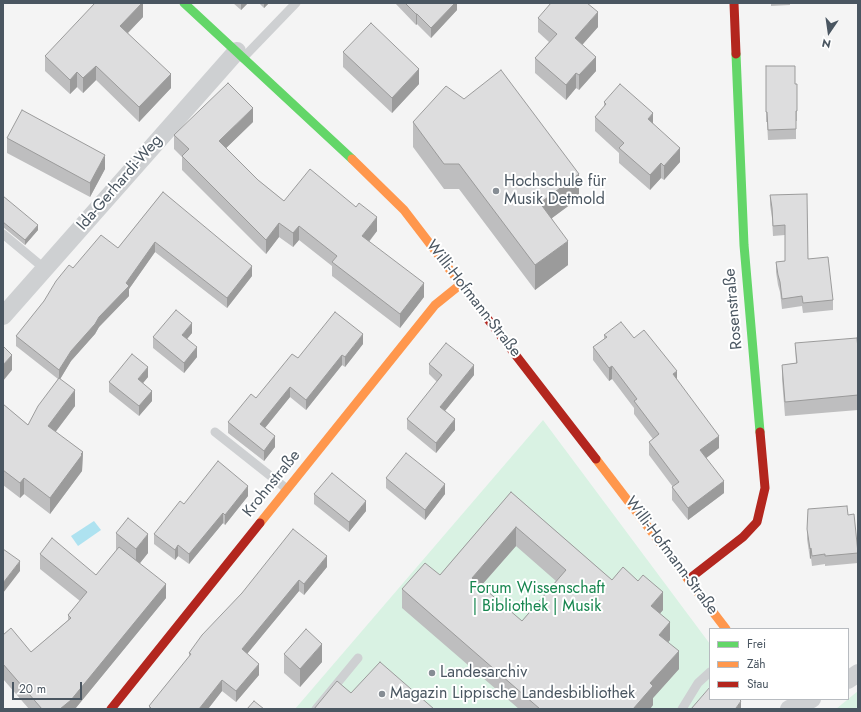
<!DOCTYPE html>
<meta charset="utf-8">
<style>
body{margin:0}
#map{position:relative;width:861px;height:712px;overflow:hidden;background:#f4f4f4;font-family:Jost,sans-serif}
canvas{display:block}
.frame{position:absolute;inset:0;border:4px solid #4a5661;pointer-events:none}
.legend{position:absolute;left:709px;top:628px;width:140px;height:72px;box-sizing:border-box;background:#fff;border:1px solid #b7bbc0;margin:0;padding:5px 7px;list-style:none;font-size:12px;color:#4a5661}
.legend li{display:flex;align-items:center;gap:8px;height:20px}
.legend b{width:20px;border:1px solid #b7bbc0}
.north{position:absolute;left:809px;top:12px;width:40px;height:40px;-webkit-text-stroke:3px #fff;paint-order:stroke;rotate:193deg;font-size:11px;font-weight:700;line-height:16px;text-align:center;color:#4a5661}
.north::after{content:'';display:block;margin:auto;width:14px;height:18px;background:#4a5661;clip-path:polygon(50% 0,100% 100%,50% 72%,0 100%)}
.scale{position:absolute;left:12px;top:682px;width:70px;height:18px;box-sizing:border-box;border:2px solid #4a5661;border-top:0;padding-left:5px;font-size:12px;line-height:14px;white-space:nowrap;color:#4a5661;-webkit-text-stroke:3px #fff;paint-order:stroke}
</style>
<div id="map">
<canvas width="861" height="712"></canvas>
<div class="frame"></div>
<ul class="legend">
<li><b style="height:5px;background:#63d668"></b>Frei</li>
<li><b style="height:5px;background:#ff974d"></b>Zäh</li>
<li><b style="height:5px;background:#b3261e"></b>Stau</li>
</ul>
<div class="north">N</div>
<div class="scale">20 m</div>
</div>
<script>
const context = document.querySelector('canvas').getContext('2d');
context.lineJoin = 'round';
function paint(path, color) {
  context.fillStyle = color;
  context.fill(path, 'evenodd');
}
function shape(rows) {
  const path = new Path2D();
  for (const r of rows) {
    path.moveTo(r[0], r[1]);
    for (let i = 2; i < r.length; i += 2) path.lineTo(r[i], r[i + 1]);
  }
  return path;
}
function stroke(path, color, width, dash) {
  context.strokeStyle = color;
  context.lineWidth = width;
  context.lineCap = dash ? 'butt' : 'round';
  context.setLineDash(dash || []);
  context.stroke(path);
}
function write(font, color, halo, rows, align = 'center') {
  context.font = font + ' Jost,sans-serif';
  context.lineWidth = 4;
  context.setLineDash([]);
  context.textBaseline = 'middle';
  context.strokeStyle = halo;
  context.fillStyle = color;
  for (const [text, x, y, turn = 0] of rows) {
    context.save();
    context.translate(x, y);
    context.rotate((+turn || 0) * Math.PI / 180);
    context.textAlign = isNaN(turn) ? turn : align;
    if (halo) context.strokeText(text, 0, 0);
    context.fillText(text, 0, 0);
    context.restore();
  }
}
paint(shape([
 [543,420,710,644,710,686,699,700,693,709,295,709],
 [858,691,858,709,836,709]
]), '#d9f2e3');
paint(shape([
 [94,521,101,530,78,546,71,536]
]), '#aee2f0');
stroke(shape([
 [243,58,296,3],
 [3,234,45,269],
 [215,432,287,489],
 [316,709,358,658],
 [682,709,698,683,710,672]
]), '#ced0d2', 9);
stroke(shape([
 [3,316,237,51],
 [848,680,858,673],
 [789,709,812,699]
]), '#ced0d2', 18);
stroke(shape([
 [184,3,352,159],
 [736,54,744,245,760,432]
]), '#63d668', 9);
stroke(shape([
 [352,159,404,210,463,287],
 [596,459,726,629],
 [260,523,435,305,461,284]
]), '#ff974d', 9);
stroke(shape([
 [734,3,736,54],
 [463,287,596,459],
 [689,579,743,537,757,522,765,488,760,432],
 [111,709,260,523]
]), '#b3261e', 9);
paint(shape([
 [143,3,143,17,128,33,171,88,139,122,96,80,83,93,77,87,70,94,45,71,45,56],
 [233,3,248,3,241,10],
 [259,3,269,3,264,8],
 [395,3,457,3,457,10,431,38,417,24,416,25],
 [771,3,790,3,790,5,771,6],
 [538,18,598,27,582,45,596,71,579,90,576,88,566,100,535,73,535,58,549,42,538,32],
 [343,52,419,84,392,113,343,67],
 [766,66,795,84,797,84,797,121,796,121,796,139,768,140,767,122,766,122],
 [604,102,653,123,680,162,664,180,661,178,650,190,619,163,619,153,595,131,595,117,604,107],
 [253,122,226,148,258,180,284,201,377,231,369,242,424,297,400,328,332,276,332,266,299,240,293,247,279,237,266,254,182,170,182,157,174,149,174,135],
 [413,122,579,198,552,218,568,265,535,290,459,189,444,189,413,147],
 [7,138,105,169,90,197,7,153],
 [163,192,252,276,227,308,155,252,129,289,129,296,99,327,95,334,71,361,60,379,75,406,55,432,83,452,82,471,50,514,24,494,20,498,3,485,3,404,28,425,58,379,16,346,16,336,73,268,118,248],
 [770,195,833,300,833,310,803,313,802,306,782,309,780,292,778,285,776,272,776,262,785,261,785,235,773,236,772,218,770,205],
 [3,196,38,230,25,245,3,227],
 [192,333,187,339,197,357,184,373,153,348,153,337],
 [604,335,634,338,677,380,719,448,706,458,724,493,688,520,672,500,672,487,673,487,649,455,649,442,653,439,634,414,634,408,612,379,609,381,593,360,593,347,604,339],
 [795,343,858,349,858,410,785,416,782,379,782,365,796,363],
 [363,344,345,367,342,365,306,410,290,397,265,428,275,447,264,461,228,433,228,422,256,398,298,358],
 [429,364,474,375,445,411,455,430,436,453,407,429,407,419,437,382,429,374],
 [148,377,143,383,152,401,139,416,109,392,109,382],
 [386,478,445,494,425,520,386,488],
 [511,492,612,580,663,610,660,613,670,640,668,642,679,669,653,698,653,705,650,709,519,709,402,608,402,589,440,575],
 [516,546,556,581,522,621,481,586],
 [314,494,366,511,349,532,314,504],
 [248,496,225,525,223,523,189,564,178,556,175,560,154,544,154,534,184,504],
 [808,509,848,515,858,553,858,563,825,566,825,564,812,566,811,558,810,559,807,539],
 [116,533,148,553,140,563,166,598,75,709,29,709,3,679,3,635,31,652,68,620,68,615,80,601,40,569,40,554,96,575,116,551],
 [327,567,304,595,299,591,247,654,259,675,236,702,222,691,208,709,149,709,149,706,189,657,189,653,242,593],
 [284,654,322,662,300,687,284,673]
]), '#bebebf');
paint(shape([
 [142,3,143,3,143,17,120,41,120,26],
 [241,3,248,3,241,10],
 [264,3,269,3,264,8],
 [455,3,457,3,457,10,431,38,431,28],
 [598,12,598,27,575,53,575,38],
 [416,14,417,14,417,24,416,25],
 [596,57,596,71,579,90,579,75],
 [96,66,96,80,83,93,83,78],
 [419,69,419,84,392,113,392,98],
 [77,72,77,87,70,94,70,80],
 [576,73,576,88,566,100,566,85],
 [171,74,171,88,139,122,139,107],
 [253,108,253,122,219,155,219,141],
 [653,113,653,128,648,119],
 [680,148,680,162,664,180,664,166],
 [105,155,105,169,90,197,90,183],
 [661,163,661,178,650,190,650,175],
 [579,174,579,198,540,227,540,203],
 [377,217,377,231,362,250,362,236],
 [279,223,279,237,266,254,266,240],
 [38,225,38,230,25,245,25,240],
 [299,226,299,240,293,247,293,233],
 [568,241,568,265,535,290,535,265],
 [155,242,155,252,129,289,129,296,99,327,95,334,71,361,59,381,59,370,71,351,126,283],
 [252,266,252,276,227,308,227,298],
 [424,283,424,297,400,328,400,314],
 [192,323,192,333,182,345,182,335],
 [363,334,363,344,345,367,345,357],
 [197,347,197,357,184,373,184,363],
 [12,355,12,370,3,381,3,365],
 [342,355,342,365,306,410,306,400],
 [474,365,474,375,440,417,440,407],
 [612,366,612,379,609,381,609,368],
 [148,367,148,377,138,389,138,379],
 [677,371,677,384,673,374],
 [290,387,290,397,260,434,260,424],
 [75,390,75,406,48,442,48,426],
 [152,391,152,401,139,416,139,406],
 [455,419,455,430,436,453,436,443],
 [275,436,275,447,264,461,264,451],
 [719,436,719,448,700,463,700,450],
 [83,452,82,471,50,514,50,498],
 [24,478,24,494,20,498,20,483],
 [724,481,724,493,688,520,688,508],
 [445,484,445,494,425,520,425,510],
 [248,486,248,496,225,525,225,515],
 [366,501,366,511,349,532,349,522],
 [223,513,223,523,189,564,189,554],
 [516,527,516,546,472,596,472,578],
 [148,534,148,553,136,568,136,549],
 [178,545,178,556,175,560,175,550],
 [811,548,811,558,810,559,810,549],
 [327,556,327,567,304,595,304,584],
 [20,561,20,571,3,593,3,583],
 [299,580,299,591,242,660,242,649],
 [166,584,166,598,75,709,60,709],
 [663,592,663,610,651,624,651,606],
 [670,622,670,640,659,653,659,635],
 [322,644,322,662,300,687,300,669],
 [679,651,679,669,653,698,653,705,650,709,633,709,650,683],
 [259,664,259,675,236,702,236,691],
 [222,680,222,691,208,709,199,709],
 [741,701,741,709,736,709,736,708]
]), '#9b9b9b');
const building = shape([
 [95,3,142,3,120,26,171,74,139,107,96,66,83,78,77,72,70,80,45,56,95,3],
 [405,3,455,3,431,28,417,14,416,14,405,3],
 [551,3,587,3,598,12,575,38,596,57,579,75,576,73,566,85,535,58,557,34,538,18,551,3],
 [371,23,419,69,392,98,343,52,371,23],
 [766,66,795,66,795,84,797,84,797,111,796,111,796,129,768,130,767,112,766,112,766,66],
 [501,70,579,174,540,203,568,241,535,265,459,164,444,164,413,122,446,86,464,99,501,70],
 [228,83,253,108,219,141,258,180,284,201,310,169,356,207,359,203,377,217,362,236,424,283,400,314,332,262,337,256,299,226,293,233,279,223,266,240,182,156,189,149,174,135,228,83],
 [620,84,653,113,648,119,680,148,664,166,661,163,650,175,619,148,624,143,595,117,606,104,604,102,620,84],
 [22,110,105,155,90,183,7,138,22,110],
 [163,192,252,266,227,298,155,242,126,283,129,286,99,317,95,324,71,351,59,370,16,336,44,301,56,281,69,265,73,268,101,235,118,248,163,192],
 [807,194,808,259,828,257,833,300,803,303,802,296,782,299,780,282,778,275,776,262,785,261,785,225,773,226,772,208,770,195,807,194],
 [3,196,38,225,25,240,3,222,3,196],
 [176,310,192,323,182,335,197,347,184,363,153,337,176,310],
 [335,312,363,334,345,357,342,355,306,400,290,387,260,424,275,436,264,451,228,422,251,394,256,398,292,354,298,358,335,312],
 [621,322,634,338,644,330,677,371,673,374,719,436,700,450,724,481,688,508,672,487,679,482,649,442,659,434,634,401,637,399,612,366,609,368,593,347,607,337,604,335,621,322],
 [857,338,858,349,858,395,785,402,782,365,797,363,795,343,857,338],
 [446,343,474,365,440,407,455,419,436,443,407,419,442,375,429,364,446,343],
 [3,346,12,355,3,365,3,346],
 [132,354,148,367,138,379,152,391,139,406,109,382,132,354],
 [59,378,75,390,48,426,83,452,81,454,82,455,50,498,24,478,20,483,3,470,3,404,28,425,38,406,59,378],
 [406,453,445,484,425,510,386,478,406,453],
 [218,461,248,486,225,515,223,513,189,554,178,545,175,550,154,534,180,501,184,504,218,461],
 [332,473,366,501,349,522,314,494,332,473],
 [511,492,612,580,623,567,638,581,643,575,663,592,651,606,670,622,659,635,679,651,650,683,653,686,633,709,540,709,402,589,425,563,440,575,511,492],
 [516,527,566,570,522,621,472,578,516,527],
 [847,506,848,515,854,514,858,553,825,556,825,554,812,556,811,548,810,549,807,529,808,509,847,506],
 [128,518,148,534,136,549,116,533,128,518],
 [293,529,327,556,304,584,299,580,242,649,259,664,236,691,222,680,199,709,152,709,149,706,191,654,189,653,202,635,242,593,293,529],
 [52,538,96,575,119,547,166,584,71,700,60,709,42,709,3,664,3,635,11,628,31,652,71,618,68,615,87,592,40,554,52,538],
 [3,549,20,561,3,583,3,549],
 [306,629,322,644,300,669,284,654,306,629],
 [380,662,434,709,314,709,337,681,351,693,380,662],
 [710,687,710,699,739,699,741,701,736,708,737,709,691,709,710,687],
 [254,701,264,709,247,709,254,701]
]);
paint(building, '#ddddde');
stroke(building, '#9b9b9b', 1);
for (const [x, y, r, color] of [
 [496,191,4,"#868d94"],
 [432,673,4,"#868d94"],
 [382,694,4,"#868d94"]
]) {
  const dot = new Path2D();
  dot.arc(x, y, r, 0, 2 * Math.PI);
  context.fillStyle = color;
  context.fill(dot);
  stroke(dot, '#fff', 1.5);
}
write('16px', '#4a5661', '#fff', [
 ["Hochschule für",504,182],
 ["Musik Detmold",504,200],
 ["Landesarchiv",440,673],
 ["Magazin Lippische Landesbibliothek",390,694]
], 'left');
write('16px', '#4a5661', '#fff', [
 ["Ida-Gerhardi-Weg",120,183,-49],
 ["Willi-Hofmann-Straße",473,299,52],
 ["Rosenstraße",734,309,-95],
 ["Krohnstraße",272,484,-51],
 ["Willi-Hofmann-Straße",671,556,53]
]);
write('16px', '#17864f', '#fff', [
 ["Forum Wissenschaft",537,589],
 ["| Bibliothek | Musik",537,607]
]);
</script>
